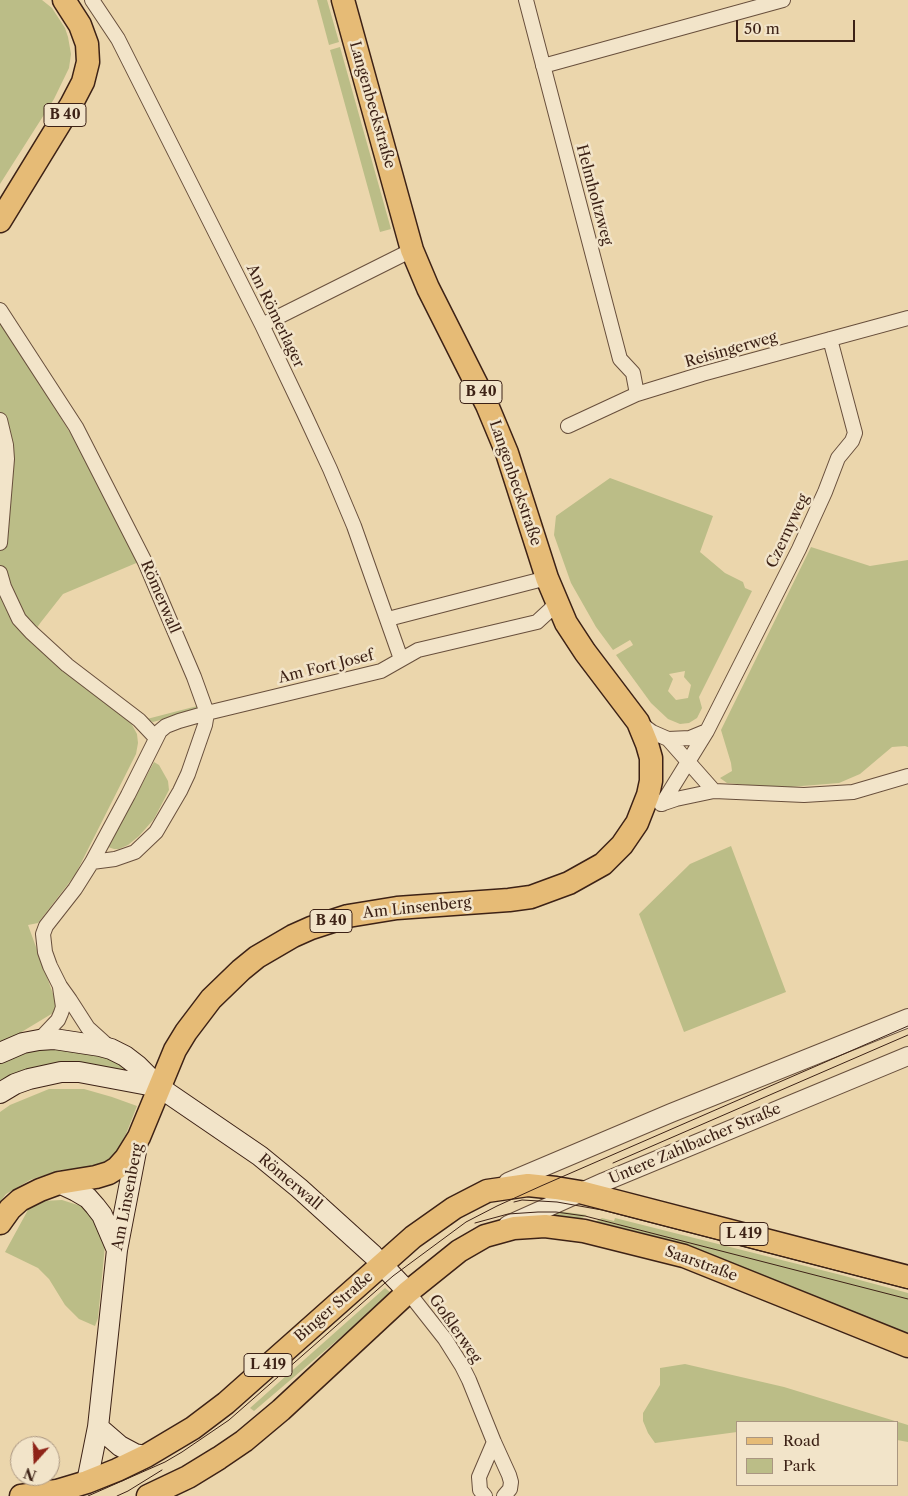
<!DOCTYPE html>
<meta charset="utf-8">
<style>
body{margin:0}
#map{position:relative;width:908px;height:1496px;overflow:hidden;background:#ebd6ac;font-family:"Libre Caslon Text",serif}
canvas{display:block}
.legend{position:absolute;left:736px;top:1421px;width:162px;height:65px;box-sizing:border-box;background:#f2e4c9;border:1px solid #aa9681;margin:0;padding:6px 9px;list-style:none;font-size:15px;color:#3d2216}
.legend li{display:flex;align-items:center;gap:10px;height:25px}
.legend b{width:25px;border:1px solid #aa9681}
.north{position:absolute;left:10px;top:1436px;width:50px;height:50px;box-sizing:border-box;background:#f2e4c9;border:1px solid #aa9681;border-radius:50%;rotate:200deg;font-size:14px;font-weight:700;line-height:20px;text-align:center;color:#3d2216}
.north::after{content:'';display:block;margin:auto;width:18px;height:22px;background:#8f2418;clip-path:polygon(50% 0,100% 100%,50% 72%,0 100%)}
.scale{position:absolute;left:736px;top:20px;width:119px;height:22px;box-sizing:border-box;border:2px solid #3d2216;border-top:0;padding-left:6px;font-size:15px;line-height:18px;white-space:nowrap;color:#3d2216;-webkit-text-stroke:4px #f2e4c9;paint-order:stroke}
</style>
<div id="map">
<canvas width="908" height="1496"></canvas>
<ul class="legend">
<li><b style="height:6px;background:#e6bb76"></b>Road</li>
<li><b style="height:14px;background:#bbbd87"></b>Park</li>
</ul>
<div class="north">N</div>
<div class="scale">50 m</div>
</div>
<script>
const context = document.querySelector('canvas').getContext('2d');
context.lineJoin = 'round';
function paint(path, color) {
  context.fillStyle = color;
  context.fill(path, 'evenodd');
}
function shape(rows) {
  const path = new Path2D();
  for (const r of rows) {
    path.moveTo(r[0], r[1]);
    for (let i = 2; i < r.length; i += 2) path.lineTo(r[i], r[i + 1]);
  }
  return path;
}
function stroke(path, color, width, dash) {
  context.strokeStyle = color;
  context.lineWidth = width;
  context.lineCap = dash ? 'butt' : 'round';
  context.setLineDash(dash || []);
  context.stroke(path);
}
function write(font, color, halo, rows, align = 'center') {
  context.font = font + ' "Libre Caslon Text",serif';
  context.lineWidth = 5;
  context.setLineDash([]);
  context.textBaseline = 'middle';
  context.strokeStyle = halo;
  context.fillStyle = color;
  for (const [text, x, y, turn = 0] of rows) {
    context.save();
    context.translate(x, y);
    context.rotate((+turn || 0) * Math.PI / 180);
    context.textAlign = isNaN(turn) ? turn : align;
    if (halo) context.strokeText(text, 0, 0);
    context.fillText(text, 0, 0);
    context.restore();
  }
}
paint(shape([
 [0,0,42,0,52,8,65,28,68,37,71,54,69,68,54,99,0,184],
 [317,0,327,0,339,42,329,45],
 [340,47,391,229,380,232,330,50],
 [0,320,110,497,141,561,63,594,41,622,29,639,36,646,124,716,131,723,137,734,138,743,136,754,75,875,38,923,28,925,56,1002,55,1010,53,1013,0,1045],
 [610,478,713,516,700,552,725,573,743,582,745,588,752,591,699,697,702,708,697,718,689,723,680,724,668,719,651,703,616,655,633,645,632,643,630,640,613,650,596,627,571,583,554,535,556,516],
 [685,671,684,677,691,685,688,698,676,700,668,691,673,679,669,674],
 [811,547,870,566,908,560,908,747,905,746,892,747,860,774,839,783,790,787,758,786,727,783,720,778,732,771,731,763,721,730],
 [201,705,197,710,153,722,147,719],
 [154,762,159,765,168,781,169,790,154,819,139,836,128,845,119,849,114,849,108,847],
 [731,846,786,992,684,1032,639,914,690,864],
 [48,1047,98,1052,142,1070,0,1083,0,1062,18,1053],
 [49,1089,84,1089,112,1097,137,1106,126,1134,114,1156,101,1165,89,1168,60,1170,30,1180,6,1194,0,1202,0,1112,10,1105],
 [62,1200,81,1206,96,1218,106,1235,98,1318,95,1326,79,1319,65,1305,49,1279,38,1268,5,1252,29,1208,42,1201],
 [558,1211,587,1215,582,1218,581,1225,547,1217],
 [602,1218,614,1221,615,1218,841,1275,908,1293,908,1336,826,1303,772,1279,704,1254,593,1223],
 [385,1288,390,1292,389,1296,254,1411,250,1408],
 [685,1364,784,1387,908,1425,908,1442,897,1440,897,1422,737,1422,737,1432,655,1443,648,1433,643,1421,643,1413,660,1385,660,1368]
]), '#bbbd87');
const minor = shape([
 [92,0,118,39,262,325,304,413,330,469,354,526,401,659],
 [526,0,620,359,633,373,637,394],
 [543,66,783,0],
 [0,310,76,427,145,562,194,677,207,713,205,725,188,774,180,791,156,832,135,852,115,859,92,862],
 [262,325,412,250],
 [0,420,6,445,7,459,0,543],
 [568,426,637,394,702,374,908,318],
 [0,573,4,587,19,619,31,632,67,665,139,720,156,738],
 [388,619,547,578],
 [640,723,652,732,668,739,714,791],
 [668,739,690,738,707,731],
 [661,804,676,799,714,791,804,795,853,792,908,776],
 [662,804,707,731,799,549,825,492,838,458,852,441,855,433,830,339],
 [39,1040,58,1020,61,1013,63,1007,60,987],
 [109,1047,88,1028,70,1000,60,986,50,966,45,952,43,934,46,926,75,889,92,862,128,795,160,731,166,726,179,721,207,713,381,671,418,650,537,622,550,610,556,602],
 [408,1292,445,1339,462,1366,469,1380,494,1442,509,1475,511,1482,510,1489,504,1496],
 [485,1496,480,1490,479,1477,494,1442]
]);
const tertiary = shape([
 [508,1182,671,1113,908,1018],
 [508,1225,604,1182,908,1056]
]);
const secondary = shape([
 [0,1053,23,1043,39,1040,54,1039,100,1046,111,1049,125,1056,138,1066,159,1087,260,1156,299,1188,373,1255,408,1292],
 [0,1093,15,1084,29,1079,61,1072,79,1072,159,1087],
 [59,1183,76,1191,88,1198,95,1206,102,1215,117,1250],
 [98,1427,120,1446,135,1454,146,1456],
 [87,1482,98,1427,117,1250,138,1141]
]);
const primary = shape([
 [0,221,71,105,83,82,88,62,87,44,80,25,64,0],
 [0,1223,10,1209,20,1200,40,1190,59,1183,96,1177,109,1173,117,1168,126,1158,139,1137,175,1050,186,1032,211,999,241,970,257,957,293,936,311,928,348,916,397,908,509,900,531,897,569,883,603,864,622,845,637,823,648,795,651,781,651,758,647,744,638,722,585,652,566,623,547,578,507,453,487,405,428,288,412,250,343,0],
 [21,1496,57,1491,87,1482,117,1470,146,1456,193,1428,226,1403,413,1237,454,1208,487,1191,528,1185,556,1188,580,1192,908,1277],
 [148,1496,188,1477,219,1458,244,1441,281,1410,408,1292,459,1251,485,1236,514,1228,545,1226,584,1231,684,1256,908,1346]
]);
stroke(minor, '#684f3c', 16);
stroke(tertiary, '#684f3c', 20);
stroke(secondary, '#3d2216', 22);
stroke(primary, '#3d2216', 25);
stroke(minor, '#f2e4c9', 14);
stroke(tertiary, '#f2e4c9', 18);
stroke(secondary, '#f2e4c9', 20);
stroke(primary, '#e6bb76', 22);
stroke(shape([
 [613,1163,908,1035],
 [514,1202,522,1200,557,1202,602,1210,908,1289],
 [475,1223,508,1214,538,1212,556,1212,585,1216,908,1299],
 [88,1496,165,1462,182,1452,229,1420,393,1276,466,1222,497,1206,541,1186,908,1026],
 [117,1496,128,1491,162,1470]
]), '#3d2216', 1);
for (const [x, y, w] of [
 [65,115,42],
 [481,392,42],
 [331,921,42],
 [744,1234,48],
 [268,1365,48]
]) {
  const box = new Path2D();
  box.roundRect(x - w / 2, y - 11.5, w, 23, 4);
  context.fillStyle = '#f2e4c9';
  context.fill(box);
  stroke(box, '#3d2216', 1);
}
write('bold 14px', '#3d2216', null, [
 ["B 40",65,115],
 ["B 40",481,392],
 ["B 40",331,921],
 ["L 419",744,1234],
 ["L 419",268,1365]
]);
write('15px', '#3d2216', '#f2e4c9', [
 ["Langenbeckstraße",372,105,74],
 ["Helmholtzweg",594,195,75],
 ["Am Römerlager",275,316,64],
 ["Reisingerweg",731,350,-16],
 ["Langenbeckstraße",515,483,71],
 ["Czernyweg",788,531,-65],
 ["Römerwall",160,597,67],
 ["Am Fort Josef",326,667,-14],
 ["Am Linsenberg",417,908,-6],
 ["Untere Zahlbacher Straße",695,1144,-23],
 ["Römerwall",290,1182,40],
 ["Am Linsenberg",128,1197,-79],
 ["Saarstraße",701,1264,20],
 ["Binger Straße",334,1307,-41],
 ["Goßlerweg",455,1329,55]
]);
</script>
